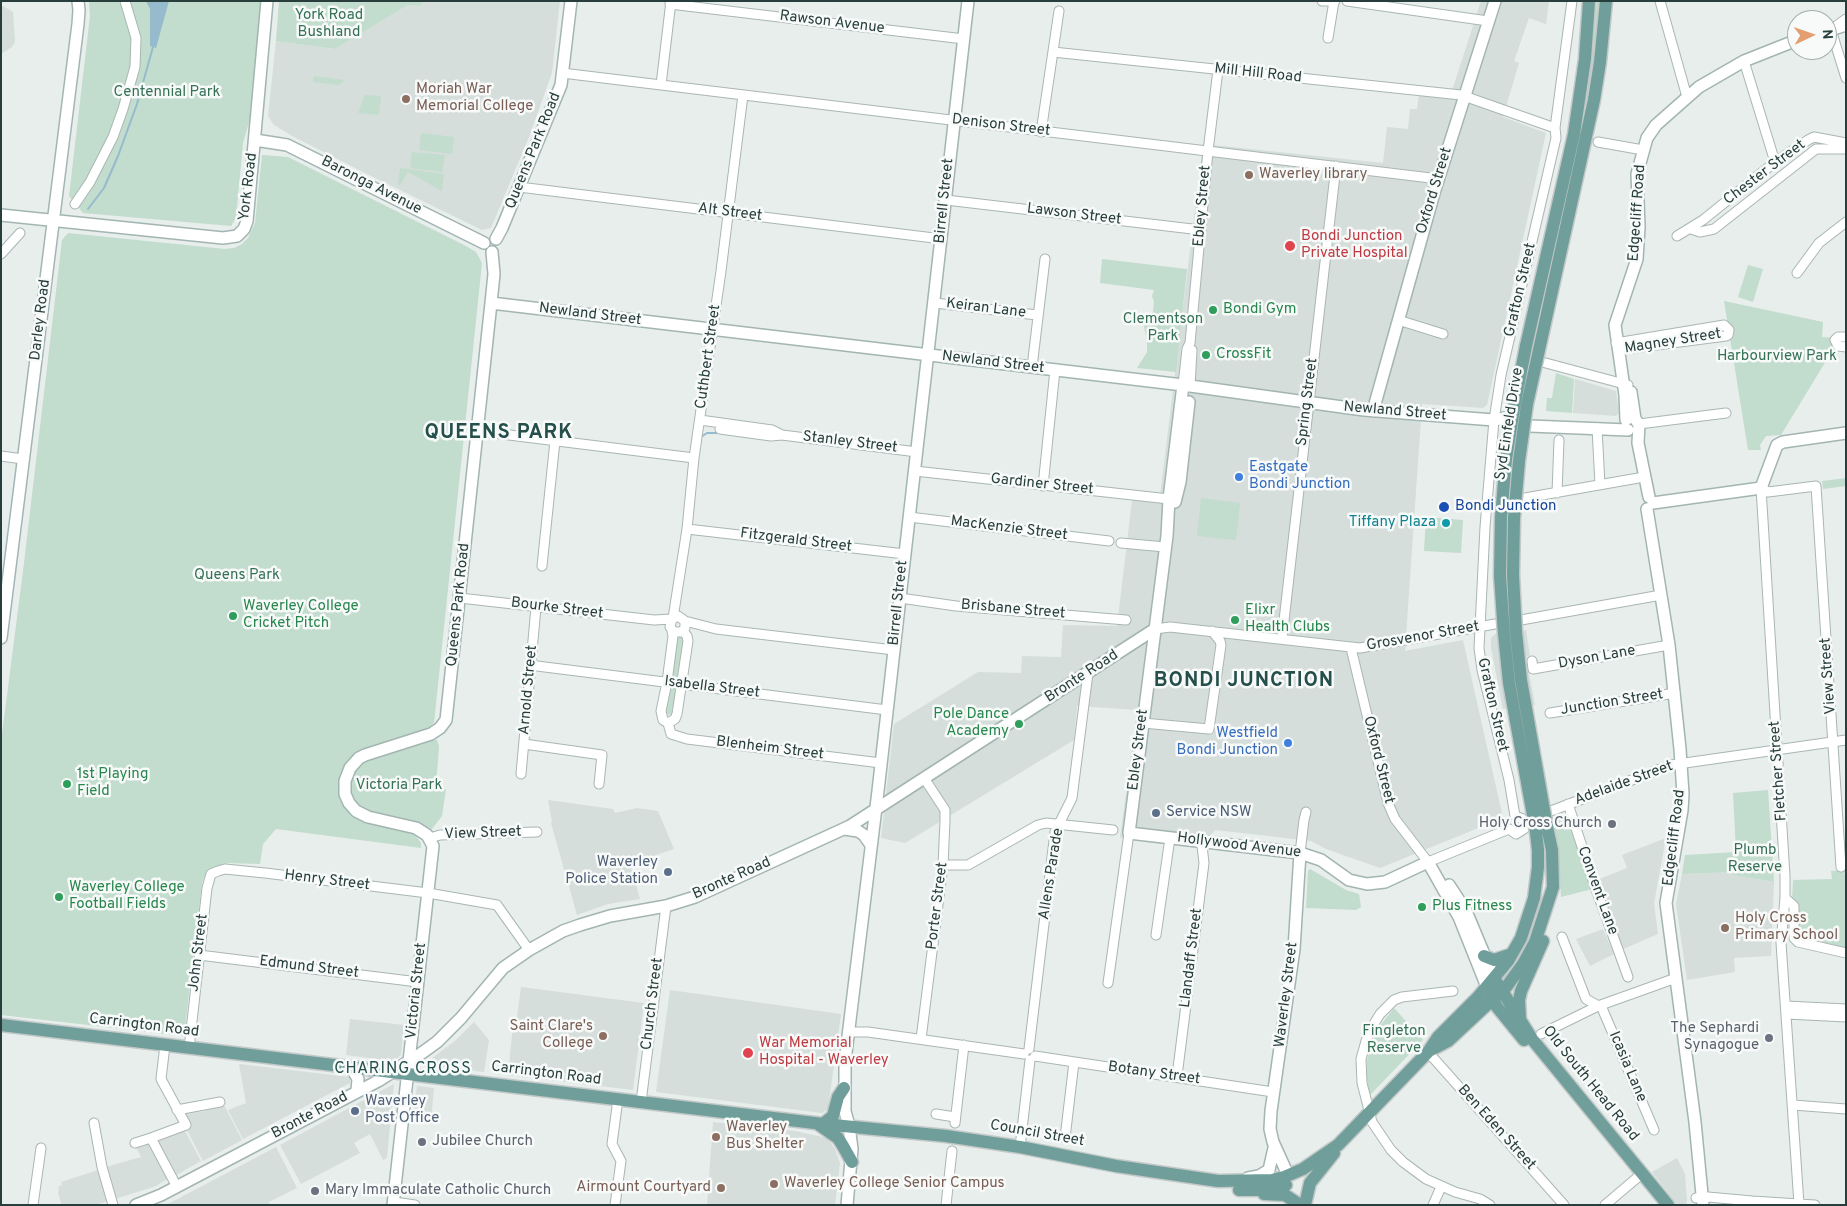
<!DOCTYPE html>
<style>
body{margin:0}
#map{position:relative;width:1847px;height:1206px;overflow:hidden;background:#e7eeec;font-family:Overpass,sans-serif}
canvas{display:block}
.frame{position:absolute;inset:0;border:2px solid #273e3c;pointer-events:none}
.north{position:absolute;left:1787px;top:10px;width:50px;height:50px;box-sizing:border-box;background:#f7faf9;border:1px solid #a4afad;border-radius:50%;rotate:87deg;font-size:14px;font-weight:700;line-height:20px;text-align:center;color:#273e3c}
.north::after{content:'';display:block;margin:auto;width:18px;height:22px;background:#e49e6f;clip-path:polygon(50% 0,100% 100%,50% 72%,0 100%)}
</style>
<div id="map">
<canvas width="1847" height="1206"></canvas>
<div class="frame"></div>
<div class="north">N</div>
</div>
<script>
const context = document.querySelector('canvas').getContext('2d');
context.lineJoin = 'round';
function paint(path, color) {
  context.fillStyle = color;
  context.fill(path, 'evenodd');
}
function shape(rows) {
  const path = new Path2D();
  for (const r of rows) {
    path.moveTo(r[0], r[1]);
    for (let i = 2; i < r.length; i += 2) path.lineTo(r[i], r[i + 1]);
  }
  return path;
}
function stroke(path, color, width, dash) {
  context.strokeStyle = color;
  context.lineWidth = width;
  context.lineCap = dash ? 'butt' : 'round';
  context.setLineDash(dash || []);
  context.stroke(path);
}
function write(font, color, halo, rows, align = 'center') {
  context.font = font + ' Overpass,sans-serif';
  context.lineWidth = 5;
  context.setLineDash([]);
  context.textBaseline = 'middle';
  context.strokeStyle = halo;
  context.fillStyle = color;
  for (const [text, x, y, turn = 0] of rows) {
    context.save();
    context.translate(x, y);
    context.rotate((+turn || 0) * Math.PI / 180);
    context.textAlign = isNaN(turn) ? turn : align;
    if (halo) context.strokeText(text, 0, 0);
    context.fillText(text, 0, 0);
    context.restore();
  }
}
paint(shape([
 [422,1,560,1,552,73,529,137,491,228,482,230,363,172,292,136,274,125,268,116,276,41,335,49,408,5,421,6],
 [1481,1,1549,1,1546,24,1529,18,1514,61,1519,63,1503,117,1546,133,1487,405,1483,408,1422,404,1405,651,1463,640,1503,818,1380,868,1326,849,1311,841,1251,834,1215,830,1202,846,1120,838,1137,710,1077,706,1074,740,905,843,881,838,894,724,978,672,1021,673,1022,656,1061,657,1063,625,1117,626,1133,492,1160,496,1203,144,1383,163,1387,127,1408,129,1410,109,1417,109,1419,93,1450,97],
 [1,5,13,12,15,42,12,47,1,54],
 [1575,379,1616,391,1619,413,1616,416,1573,413],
 [1526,630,1530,656,1526,657,1535,705,1503,709,1491,648,1491,638,1495,634],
 [548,800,613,809,615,813,637,808,658,811,674,849,630,864,640,899,608,904,577,915,551,823,552,822],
 [1666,838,1654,903,1658,934,1621,950,1597,880,1627,868,1622,855],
 [1734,872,1735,875,1774,882,1771,956,1734,958,1735,972,1687,980,1676,904,1682,874],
 [1603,929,1614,954,1590,966,1576,939],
 [521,987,644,1003,633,1090,508,1075,513,1025,516,1025],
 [670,990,841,1014,828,1109,822,1113,656,1092],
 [350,1019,404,1025,401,1055,393,1061,346,1055],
 [474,1022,489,1040,484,1072,427,1065,427,1062,456,1040],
 [239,1064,350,1077,350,1083,243,1139,228,1110,246,1103],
 [394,1084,387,1158,383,1160,370,1134,354,1143,360,1153,301,1184,280,1145],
 [417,1086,434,1088,431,1120,413,1119],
 [224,1105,242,1140,203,1161,186,1128,184,1114,206,1111,205,1108],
 [713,1122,795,1131,827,1138,835,1149,840,1163,835,1205,707,1205],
 [184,1129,201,1161,173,1177,154,1140],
 [150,1141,169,1178,156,1186,115,1199,106,1167,141,1157,135,1145],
 [276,1147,297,1188,269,1202,270,1205,166,1205],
 [1677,1158,1685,1174,1687,1202,1685,1205,1677,1205,1652,1172],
 [98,1170,108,1201,95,1205,62,1205,58,1193,59,1186,62,1185,61,1182]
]), '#d5dedb');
paint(shape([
 [89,1,264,1,251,115,243,143,236,218,231,226,83,213,69,196,90,16],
 [279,1,422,1,421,6,408,5,335,49,276,41],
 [1595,1,1600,1,1593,66,1581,130,1580,130,1590,65],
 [314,76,344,80,340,85,313,82],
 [365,95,381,96,379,115,358,113],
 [421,133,454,137,452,154,419,150],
 [412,152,445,155,442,172,410,168],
 [262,155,288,157,466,246,476,252,482,263,434,723,427,729,372,747,355,756,348,761,343,768,340,780,339,797,344,807,352,817,375,824,413,832,421,843,421,848,276,829,263,844,260,864,228,863,212,868,204,877,202,883,184,1036,1,1015,1,742,24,563,62,240,68,233,225,249,234,248,242,244,248,238,255,223],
 [400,168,444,174,442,191,408,172,400,185,398,185],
 [1102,259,1187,269,1176,372,1137,368,1147,352,1147,341,1144,326,1153,312,1154,302,1152,296,1154,290,1100,283],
 [1748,265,1763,269,1753,302,1738,297],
 [1724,301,1823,322,1822,337,1834,338,1832,351,1781,435,1766,436,1760,445,1761,450,1748,450],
 [1556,373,1574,379,1572,413,1546,411,1547,398,1552,398],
 [1846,478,1846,486,1823,489,1822,481],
 [1201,498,1240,503,1236,540,1197,536],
 [1426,517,1463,520,1461,553,1424,551],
 [677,636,683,636,684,640,678,678,674,680,671,678],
 [674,687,677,690,673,714,668,715,665,710,670,688],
 [431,739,437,740,439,746,436,787,446,789,442,816,432,829,358,808,351,794,350,785,357,766,368,758],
 [1768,790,1774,882,1734,875,1734,872,1682,874,1685,855,1736,852,1733,793],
 [1565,814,1592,889,1561,897,1558,849,1553,821],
 [1310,869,1346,890,1359,894,1361,907,1356,910,1306,908,1308,871],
 [1846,870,1846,950,1797,938,1792,901,1793,880,1832,879,1831,871],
 [1394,1008,1423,1040,1370,1095,1367,1079,1367,1061,1371,1044,1379,1027]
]), '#c2dccd');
paint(shape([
 [146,1,169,1,156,48,150,46,150,9]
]), '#95bbcc');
stroke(shape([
 [88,209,104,188,118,156,137,104,153,47],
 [701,437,707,433,717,433]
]), '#95bbcc', 2);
const street = shape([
 [1322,1,1335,1],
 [1347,1,1488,21],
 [1660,1,1687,97],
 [670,4,964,39],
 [1846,19,1831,30,1846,78],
 [1328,38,1334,1],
 [1053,52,1461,95,1555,128],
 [1744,61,1775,162],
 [562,73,1439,179],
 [661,85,671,1],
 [1041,132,1059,11],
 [1598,142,1643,150],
 [519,187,942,239],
 [946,200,1201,230],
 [75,204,90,182,113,137,123,109,135,67,136,38,125,1],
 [1691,229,1700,232,1714,229,1816,149,1846,149],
 [1677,236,1703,220,1775,162,1808,140,1814,137,1846,143],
 [1,254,20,233],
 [1797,273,1819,243,1846,222],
 [935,303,1037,315],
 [1398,320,1443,334],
 [1846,337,1838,337,1835,340,1838,346,1846,347],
 [1616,343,1724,325,1729,330,1728,335,1726,336,1618,350],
 [1542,362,1628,385],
 [1032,367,1045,259],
 [1183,385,1187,349,1190,343,1208,151,1218,70],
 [1190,386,1192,350],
 [700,420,772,430,782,435,917,452],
 [1639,424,1726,413],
 [1597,428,1600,485],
 [720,429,771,436,782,435],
 [477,431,694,458],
 [1,456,23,459],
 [915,471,1169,499],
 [1043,486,1055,370],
 [1761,488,1785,876,1785,898,1781,943,1799,1204],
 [1761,488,1768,492,1816,486,1841,867],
 [1557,493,1559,440],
 [1525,498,1644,477],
 [909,517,1109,541],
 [687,529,905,554],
 [1121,543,1165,547],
 [542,566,555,441],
 [460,598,654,620,672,619],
 [900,598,956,606,1126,620],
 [673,618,687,529,694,458,721,271,743,95],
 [1521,620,1661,595],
 [685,621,685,628,681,632,674,632,670,627,672,619,678,616,685,621,716,629,894,650],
 [1155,629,1170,627,1360,648,1495,624],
 [1282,638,1336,166],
 [1351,648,1388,803,1395,819,1428,862,1509,829],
 [1532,661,1533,669,1669,645],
 [537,666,887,710],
 [1550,713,1675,693],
 [668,723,671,734,687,739,881,763],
 [668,723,675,719,677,714,688,641,687,636,683,631],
 [668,723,663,720,661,711,667,682,673,636,672,631],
 [1143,723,1209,729,1221,645,1220,641,1212,631],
 [524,744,602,755,599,784],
 [521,774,536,607],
 [1568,804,1596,889,1628,977],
 [1551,811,1671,765,1846,740],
 [1515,816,1509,780,1482,670,1479,648,1485,527,1494,420,1501,375,1556,138,1555,128,1572,1],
 [1509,829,1516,834,1524,829,1525,824,1523,819,1515,816],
 [430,838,440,835,537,832],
 [1300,853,1304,820,1306,812],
 [943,865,968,865,1038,825,1046,823,1113,830],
 [1785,898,1794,906,1794,938,1798,942,1846,953],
 [1156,935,1170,838],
 [1562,937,1586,999,1602,1008,1654,1130],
 [199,955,418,982],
 [1108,983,1129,833],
 [1453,991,1402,997,1394,1000,1380,1014,1369,1032,1366,1041,1361,1059,1362,1083,1372,1122,1391,1150,1403,1162,1426,1179,1455,1192,1480,1199,1490,1205],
 [1786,1006,1846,1009],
 [1787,1014,1846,1017],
 [850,1032,868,1032,1024,1054],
 [1541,1034,1598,1006,1676,978],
 [921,1039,943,865,945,821,945,810,924,778],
 [165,1045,161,1079,186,1125,151,1138,177,1187],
 [189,1048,207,888,211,874,218,871,225,869,265,873,428,893,497,905,529,950],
 [1029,1049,1055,832,1072,798,1088,673],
 [1428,1052,1564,1205],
 [1035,1056,1273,1092],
 [1177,1076,1204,863,1202,846,1198,841],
 [641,1102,666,906],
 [1793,1105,1846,1109],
 [177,1110,220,1102],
 [936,1114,955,1117],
 [94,1123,102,1167,113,1205],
 [955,1123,964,1045],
 [1065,1138,1074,1062],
 [135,1143,151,1138],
 [1020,1147,1030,1060],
 [1696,1198,1708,1197,1752,1201,1815,1205],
 [394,1202,415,1205],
 [33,1205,41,1148],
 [615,1205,621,1161,612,1144,618,1099],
 [946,1205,952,1151],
 [1433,1205,1441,1187],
 [1605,1205,1638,1177]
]);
const secondary = shape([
 [1827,31,1846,25],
 [255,140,287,145,484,243],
 [1,215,223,238,237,236,244,229,247,221,267,1],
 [496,239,502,228,561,85,571,1],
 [491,303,1183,385,1364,410,1494,420,1505,418],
 [1183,385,1169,499,1167,536,1129,833,1300,853,1321,860,1349,880,1367,884,1385,882,1428,862],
 [1631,392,1635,419,1639,424,1638,443,1649,497],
 [1373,411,1434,193,1495,1],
 [1626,420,1625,395,1615,325,1637,259,1639,227,1637,174,1647,138,1656,125,1699,87,1744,61,1797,40],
 [1530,426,1628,430],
 [1175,502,1180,482,1189,402],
 [1653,503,1761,488,1777,445,1783,442,1846,433],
 [1647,509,1669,645,1680,749,1683,794,1682,810,1666,903,1695,1122,1703,1205],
 [1,638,78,24,79,10,78,1],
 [844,829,858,831,864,835,871,845],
 [1428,862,1459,917,1487,987],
 [1449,885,1466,911,1494,978],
 [351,1067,358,1079,357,1091],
 [1288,1175,1273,1142,1270,1129,1271,1111,1294,949,1300,853],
 [1248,1178,1259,1176,1269,1170,1274,1148],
 [136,1205,161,1195,378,1081,419,1055,437,1042,461,1018,503,968,529,950,563,931,580,925,610,916,666,906,695,897,850,826,1155,629],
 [393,1205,433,846,427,835,416,828,368,817,356,811,349,803,345,794,345,781,350,768,359,758,365,755,431,734,440,728,446,720,491,303,494,274,492,252],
 [847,1205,852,1149,849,1126,845,1111,845,1061,878,791,968,1]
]);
const primary = shape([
 [1526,346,1574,134,1585,59,1589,1],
 [1539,350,1594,100,1600,62,1606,1],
 [1484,956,1494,960,1512,954],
 [1494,978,1532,1039,1668,1205],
 [1487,987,1497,1007,1524,1040],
 [1520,1018,1519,1000,1521,991,1543,941],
 [1,1025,823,1124,946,1136,1020,1147,1116,1166,1218,1181,1272,1180,1284,1177,1303,1169,1338,1145,1428,1052,1438,1037,1478,997,1508,961,1521,938,1534,898,1538,867,1538,850,1536,832],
 [1429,1051,1448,1041,1507,986,1523,964,1535,942,1553,887,1552,850,1547,827],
 [818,1124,838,1138,843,1146,852,1162],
 [823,1124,833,1116,838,1097,844,1088],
 [1239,1190,1262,1190,1286,1185],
 [1264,1194,1285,1195,1297,1203],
 [1305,1205,1310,1183,1334,1153]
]);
stroke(street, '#aab6b4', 11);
stroke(secondary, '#a3b5b2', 14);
stroke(primary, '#c3c9c8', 15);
stroke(street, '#fff', 9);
stroke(secondary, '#fff', 11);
stroke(primary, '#709e9a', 12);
const primaryBridge = shape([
 [1526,346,1515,402,1506,459,1501,517,1500,576,1504,634,1509,683,1536,832],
 [1539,350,1527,404,1519,461,1514,518,1513,575,1516,632,1521,680,1547,827]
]);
stroke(primaryBridge, '#c3c9c8', 15, []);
stroke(primaryBridge, '#709e9a', 12);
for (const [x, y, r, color] of [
 [406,99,5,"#8d6e63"],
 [1249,175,5,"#8d6e63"],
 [1290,246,6,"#e0444e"],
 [1213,310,5,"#2e9e5b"],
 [1206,355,5,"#2e9e5b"],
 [1239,477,5,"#3f7fe0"],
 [1444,507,6,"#1a4fb4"],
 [1446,523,5,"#0f9aa8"],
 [233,616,5,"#2e9e5b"],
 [1235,620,5,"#2e9e5b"],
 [1019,724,5,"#2e9e5b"],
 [1288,743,5,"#3f7fe0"],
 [67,784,5,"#2e9e5b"],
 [1156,813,5,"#5c6f8a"],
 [1612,824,5,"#6b7280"],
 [668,872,5,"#5c6f8a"],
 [59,897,5,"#2e9e5b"],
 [1422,907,5,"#2e9e5b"],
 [1725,928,5,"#8d6e63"],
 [603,1036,5,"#8d6e63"],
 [1769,1038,5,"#6b7280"],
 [748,1053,6,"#e0444e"],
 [355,1111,5,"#5c6f8a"],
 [716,1137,5,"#8d6e63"],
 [422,1142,5,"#6b7280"],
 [774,1184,5,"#8d6e63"],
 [721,1188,5,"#8d6e63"],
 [315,1191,5,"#6b7280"]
]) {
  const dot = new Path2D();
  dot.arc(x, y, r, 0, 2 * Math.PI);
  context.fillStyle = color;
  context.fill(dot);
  stroke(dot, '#f7faf9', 2);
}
write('15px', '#357156', '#f7faf9', [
 ["York Road",329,16],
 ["Bushland",329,33],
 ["Centennial Park",167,93],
 ["Clementson",1163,320],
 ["Park",1163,337],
 ["Harbourview Park",1777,357],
 ["Queens Park",237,576],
 ["Victoria Park",399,786],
 ["Plumb",1755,851],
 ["Reserve",1755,868],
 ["Fingleton",1394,1032],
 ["Reserve",1394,1049]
]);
write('15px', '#273e3c', '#f7faf9', [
 ["Rawson Avenue",832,23,7],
 ["Mill Hill Road",1258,74,6],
 ["Denison Street",1001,126,7],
 ["Queens Park Road",534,151,-68],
 ["Chester Street",1765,173,-37],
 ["Baronga Avenue",371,186,27],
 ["York Road",249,187,-83],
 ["Oxford Street",1435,191,-73],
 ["Birrell Street",945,201,-84],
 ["Ebley Street",1203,206,-85],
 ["Alt Street",730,213,7],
 ["Edgecliff Road",1638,213,-86],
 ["Lawson Street",1074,215,7],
 ["Grafton Street",1521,290,-77],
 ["Keiran Lane",986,309,7],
 ["Newland Street",590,315,7],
 ["Darley Road",41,320,-83],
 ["Magney Street",1673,342,-9],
 ["Cuthbert Street",709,357,-82],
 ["Newland Street",993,363,7],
 ["Spring Street",1308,402,-83],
 ["Newland Street",1395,412,5],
 ["Syd Einfeld Drive",1510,424,-81],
 ["Stanley Street",850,443,7],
 ["Gardiner Street",1042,485,6],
 ["MacKenzie Street",1009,529,7],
 ["Fitzgerald Street",796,541,7],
 ["Birrell Street",899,603,-84],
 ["Queens Park Road",459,605,-84],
 ["Bourke Street",557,609,7],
 ["Brisbane Street",1013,610,5],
 ["Grosvenor Street",1423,637,-10],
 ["Dyson Lane",1597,658,-10],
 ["View Street",1829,676,-94],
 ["Bronte Road",1082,677,-33],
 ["Isabella Street",712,688,7],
 ["Arnold Street",529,690,-85],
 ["Junction Street",1612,703,-9],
 ["Grafton Street",1492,705,77],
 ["Blenheim Street",770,749,7],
 ["Ebley Street",1139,750,-83],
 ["Oxford Street",1378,760,76],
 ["Fletcher Street",1779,771,-94],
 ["Adelaide Street",1624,784,-20],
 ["View Street",483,834,-2],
 ["Edgecliff Road",1675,838,-83],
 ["Hollywood Avenue",1239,846,7],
 ["Allens Parade",1052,874,-81],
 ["Bronte Road",732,879,-24],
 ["Henry Street",327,881,7],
 ["Convent Lane",1597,891,70],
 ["Porter Street",938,906,-83],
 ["John Street",199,953,-83],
 ["Llandaff Street",1192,958,-83],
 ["Edmund Street",309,968,7],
 ["Victoria Street",417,991,-84],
 ["Waverley Street",1287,995,-83],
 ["Church Street",653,1004,-83],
 ["Carrington Road",144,1026,7],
 ["Icasia Lane",1627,1067,67],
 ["Carrington Road",546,1074,7],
 ["Botany Street",1154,1074,8],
 ["Old South Head Road",1590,1084,51],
 ["Bronte Road",310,1116,-28],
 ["Ben Eden Street",1496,1128,48],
 ["Council Street",1037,1134,10]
]);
write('15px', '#785e54', '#f7faf9', [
 ["Moriah War",416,90],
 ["Memorial College",416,107],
 ["Waverley library",1259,175],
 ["Holy Cross",1735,919],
 ["Primary School",1735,936],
 ["Saint Clare's",593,1027,"right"],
 ["College",593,1044,"right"],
 ["Waverley",726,1128],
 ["Bus Shelter",726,1145],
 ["Waverley College Senior Campus",784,1184],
 ["Airmount Courtyard",711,1188,"right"]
], 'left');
write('15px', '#be3a42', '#f7faf9', [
 ["Bondi Junction",1301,237],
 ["Private Hospital",1301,254],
 ["War Memorial",759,1044],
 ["Hospital - Waverley",759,1061]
], 'left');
write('15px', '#27864d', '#f7faf9', [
 ["Bondi Gym",1223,310],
 ["CrossFit",1216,355],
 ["Waverley College",243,607],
 ["Cricket Pitch",243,624],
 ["Elixr",1245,611],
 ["Health Clubs",1245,628],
 ["Pole Dance",1009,715,"right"],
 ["Academy",1009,732,"right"],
 ["1st Playing",77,775],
 ["Field",77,792],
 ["Waverley College",69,888],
 ["Football Fields",69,905],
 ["Plus Fitness",1432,907]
], 'left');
write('15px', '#366cbe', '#f7faf9', [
 ["Eastgate",1249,468],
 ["Bondi Junction",1249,485],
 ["Westfield",1278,734,"right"],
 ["Bondi Junction",1278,751,"right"]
], 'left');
write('15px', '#164399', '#f7faf9', [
 ["Bondi Junction",1455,507]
], 'left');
write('15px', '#0d838f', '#f7faf9', [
 ["Tiffany Plaza",1436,523]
], 'right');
write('15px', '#4e5e75', '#f7faf9', [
 ["Service NSW",1166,813],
 ["Waverley",658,863,"right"],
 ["Police Station",658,880,"right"],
 ["Waverley",365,1102],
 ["Post Office",365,1119]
], 'left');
write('15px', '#5b616d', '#f7faf9', [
 ["Holy Cross Church",1602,824],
 ["The Sephardi",1759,1029],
 ["Synagogue",1759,1046],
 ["Jubilee Church",432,1142,"left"],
 ["Mary Immaculate Catholic Church",325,1191,"left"]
], 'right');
context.letterSpacing = '1px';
write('16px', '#254f4b', '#f7faf9', [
 ["CHARING CROSS",403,1070]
]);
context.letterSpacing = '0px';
context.letterSpacing = '1px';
write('bold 20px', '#254f4b', '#f7faf9', [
 ["QUEENS PARK",499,434],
 ["BONDI JUNCTION",1244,682]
]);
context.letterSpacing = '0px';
</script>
